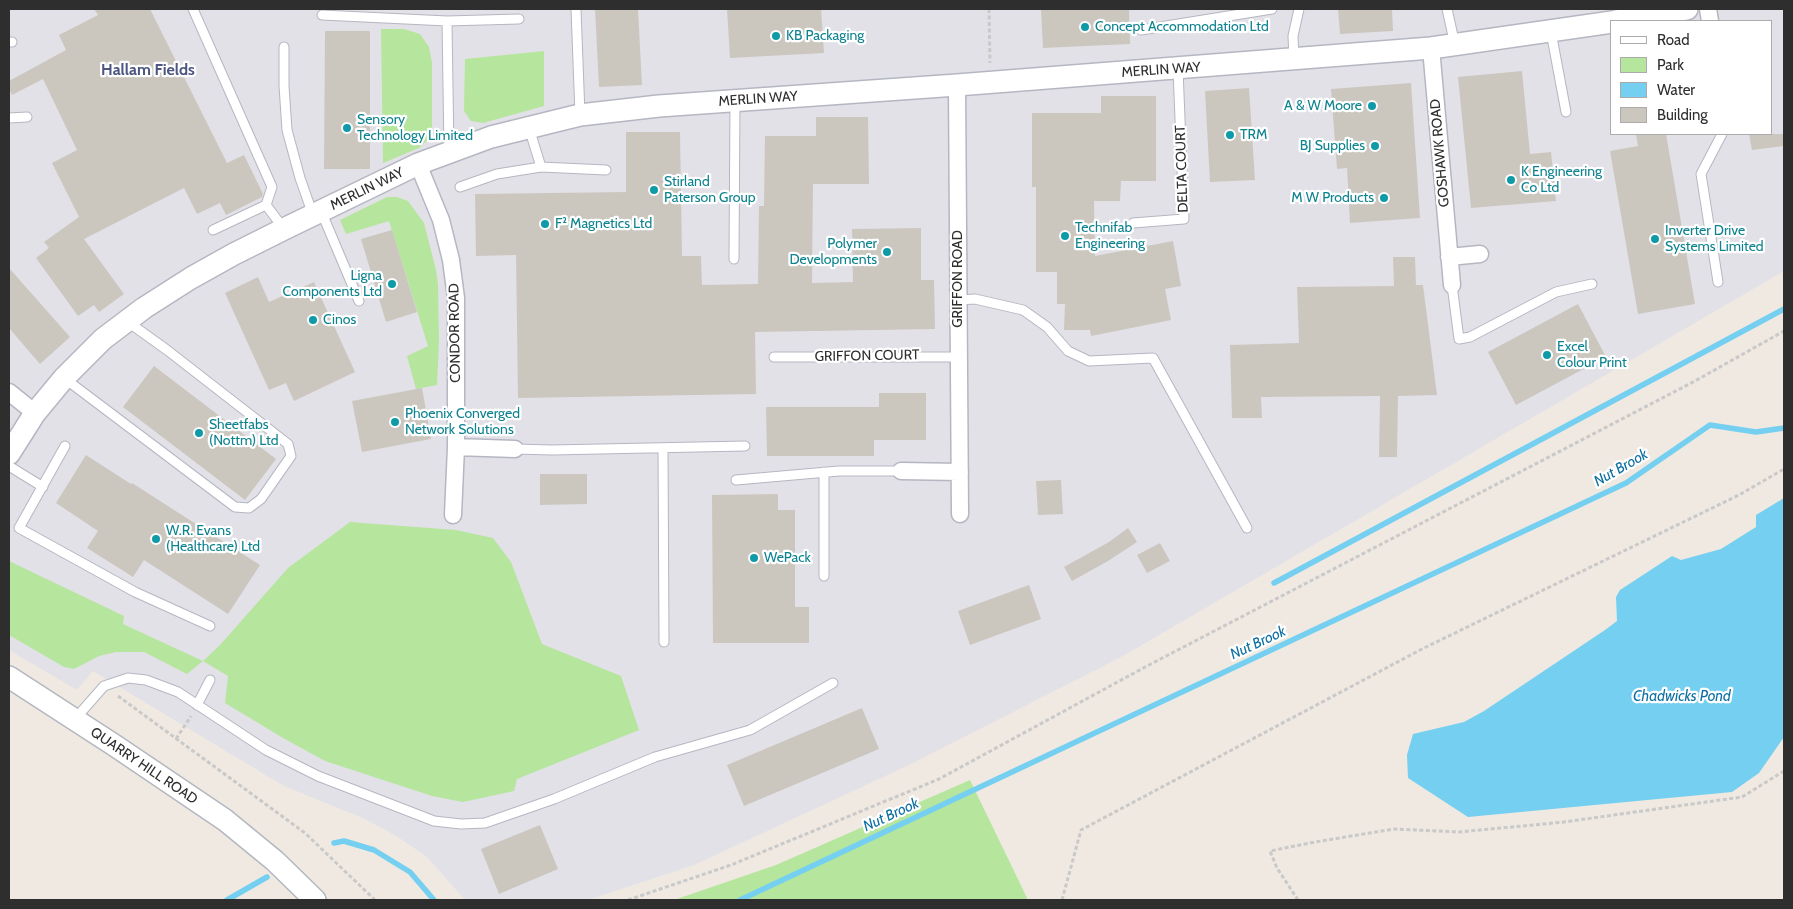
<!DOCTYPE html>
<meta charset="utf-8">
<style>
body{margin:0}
#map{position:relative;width:1793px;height:909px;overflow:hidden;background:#efe9e1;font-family:Cabin,sans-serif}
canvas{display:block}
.frame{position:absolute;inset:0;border:10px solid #2e2e2e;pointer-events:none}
.legend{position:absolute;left:1610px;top:20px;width:162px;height:115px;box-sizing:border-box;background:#fff;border:1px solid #ababab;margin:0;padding:6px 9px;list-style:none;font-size:15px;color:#2e2e2e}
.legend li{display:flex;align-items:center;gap:10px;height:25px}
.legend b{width:25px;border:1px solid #ababab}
</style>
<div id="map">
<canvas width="1793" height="909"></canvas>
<div class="frame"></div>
<ul class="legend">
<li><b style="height:6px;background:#fff"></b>Road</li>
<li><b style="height:14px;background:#b6e59e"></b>Park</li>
<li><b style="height:14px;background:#75cff0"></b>Water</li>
<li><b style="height:14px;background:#cbc7bf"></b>Building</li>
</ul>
</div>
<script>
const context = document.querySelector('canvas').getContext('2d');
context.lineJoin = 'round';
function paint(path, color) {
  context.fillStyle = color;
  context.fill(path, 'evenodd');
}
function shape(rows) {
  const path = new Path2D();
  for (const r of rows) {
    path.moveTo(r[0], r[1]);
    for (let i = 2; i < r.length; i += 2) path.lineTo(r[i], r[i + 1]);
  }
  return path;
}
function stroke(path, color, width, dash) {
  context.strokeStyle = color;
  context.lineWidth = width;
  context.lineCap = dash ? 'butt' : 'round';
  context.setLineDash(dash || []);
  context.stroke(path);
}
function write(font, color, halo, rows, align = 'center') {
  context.font = font + ' Cabin,sans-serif';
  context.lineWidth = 4.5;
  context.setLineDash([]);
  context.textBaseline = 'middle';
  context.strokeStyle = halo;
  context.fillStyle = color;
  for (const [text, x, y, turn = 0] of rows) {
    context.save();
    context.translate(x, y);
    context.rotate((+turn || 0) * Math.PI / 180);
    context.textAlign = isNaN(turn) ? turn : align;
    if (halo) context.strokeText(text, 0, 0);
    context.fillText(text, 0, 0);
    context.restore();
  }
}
paint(shape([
 [9,9,1784,9,1784,271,1123,656,909,765,694,865,588,900,465,900,427,857,398,837,365,819,284,786,93,671,77,690,9,650],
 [1612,21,1772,21,1772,134,1612,134]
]), '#e3e1e8');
paint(shape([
 [381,29,404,29,420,34,429,47,432,63,432,128,430,138,419,148,383,163],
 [544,51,544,106,483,123,471,121,464,111,465,59],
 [387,197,397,197,408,201,424,223,436,270,438,284,439,341,437,385,416,389,407,356,428,346,389,221,346,234,340,220],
 [350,522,456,530,493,538,511,562,542,644,621,676,639,730,517,779,514,791,463,802,432,796,325,761,283,738,225,703,228,676,203,661,187,674,144,652,116,652,99,656,74,669,64,667,9,635,9,561,124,616,123,624,203,661,220,645,288,568],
 [970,780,1028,900,674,900,776,865]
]), '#b6e59e');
paint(shape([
 [1784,498,1784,737,1759,773,1732,792,1468,817,1408,778,1407,755,1413,734,1464,722,1484,711,1605,630,1617,621,1616,597,1620,590,1672,556,1681,560,1721,549,1756,527,1756,515]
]), '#75cff0');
stroke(shape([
 [1274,583,1784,309],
 [334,843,344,841,374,850,410,872,434,900],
 [227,900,267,877],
 [740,900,1626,483,1710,425,1756,432,1784,428]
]), '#75cff0', 5.5);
paint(shape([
 [94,9,150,9,227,163,244,155,263,194,262,197,226,215,220,203,197,214,184,188,84,239,124,294,99,312,94,305,78,316,36,258,49,248,44,242,79,217,52,163,77,150,43,79,12,95,9,89,9,81,66,50,59,35,98,15],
 [595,9,638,9,642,85,599,87],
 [727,9,821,9,824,53,730,58],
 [1077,9,1129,9,1130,44,1043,48,1041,10],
 [1338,9,1392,9,1393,31,1340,34],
 [325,31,370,31,370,169,324,169],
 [1522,71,1530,154,1551,152,1556,201,1471,208,1458,77],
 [1411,83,1420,218,1350,223,1347,168,1337,169,1331,89],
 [1249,88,1255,180,1210,182,1205,91],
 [1101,96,1156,96,1156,181,1121,181,1120,201,1094,201,1095,256,1173,241,1181,286,1165,289,1171,320,1091,336,1090,330,1064,330,1065,304,1057,304,1057,272,1036,272,1036,187,1032,187,1032,113,1101,113],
 [816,117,868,117,869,184,813,184,812,283,853,282,852,229,921,228,921,280,934,280,935,329,755,332,756,394,518,398,516,255,476,256,475,194,626,192,626,132,680,132,682,256,701,256,702,285,758,284,759,206,764,206,765,136,816,136],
 [1636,134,1666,134,1695,304,1638,314,1610,151,1638,146],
 [1749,134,1784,134,1784,146,1752,150],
 [392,230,417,312,386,322,361,239],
 [1393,257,1415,257,1416,285,1423,285,1437,395,1398,396,1397,457,1379,457,1380,396,1261,397,1262,418,1232,418,1230,345,1299,343,1297,287,1394,286],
 [9,268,70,337,40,364,9,328],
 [258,277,269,302,314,282,355,372,294,401,286,383,269,390,225,293],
 [1578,304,1606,357,1516,405,1488,352],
 [154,366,276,459,245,500,123,407],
 [422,388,431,439,362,452,352,401],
 [879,393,926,393,926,440,874,440,874,456,767,456,766,407,879,407],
 [86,455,131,484,132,483,260,565,228,614,144,560,133,577,87,548,98,531,56,503],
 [540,474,587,474,587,504,540,505],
 [1061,480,1063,514,1038,515,1036,481],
 [778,494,778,510,795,510,795,607,809,607,809,643,713,643,712,495],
 [1128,528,1137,542,1108,561,1072,581,1064,567,1109,542],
 [1160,543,1170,561,1147,573,1137,555],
 [1029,585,1041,619,970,645,958,611],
 [862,708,879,749,744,806,727,765],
 [540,825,558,869,499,894,481,849]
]), '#cbc7bf');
const service = shape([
 [193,9,272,187,266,205],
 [576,9,580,115],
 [1447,9,1455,45],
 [322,15,447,21,519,19],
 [447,21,449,153],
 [1141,30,1272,9],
 [1551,32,1566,112],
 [9,42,12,42],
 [284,47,284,86,287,130,300,178,313,215],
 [1294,59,1293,36,1299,9],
 [9,118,27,117],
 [529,128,541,167],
 [460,187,497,174,541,167,606,170],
 [321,211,359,301],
 [1133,223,1184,219,1178,69],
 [213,230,266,205,284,229],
 [734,259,735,100],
 [1718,282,1701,174,1722,134],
 [1452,285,1459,339,1470,337,1556,292,1592,284],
 [959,300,975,299,1023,310,1047,327,1068,351,1089,361,1153,358,1247,528],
 [774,357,959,357],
 [64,378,235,507,249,508,261,499,291,456,288,444,167,350,128,322],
 [65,446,19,528,135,592,210,626],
 [663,448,664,642],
 [515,449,552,450,745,446],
 [9,466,43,487],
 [736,480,839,471,901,471],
 [824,576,824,472],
 [197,705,210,680],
 [75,719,104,686,128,678,146,680,178,692,266,750,318,776,434,821,461,824,485,823,554,799,655,757,750,730,833,683]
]);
const minor = shape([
 [1708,9,1710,21],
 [1431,48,1452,285],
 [957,85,960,514],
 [418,164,441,220,451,260,456,298,456,447,453,515],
 [1449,257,1480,254],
 [9,392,35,413],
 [456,447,515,449],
 [901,471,960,472]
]);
const tertiary = shape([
 [1615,21,1687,9],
 [9,454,35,413,64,378,103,339,144,308,191,278,234,254,284,229,418,164,491,137,580,115,659,106,957,85,1431,48,1612,22],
 [9,677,114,745,225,820,275,861,315,900]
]);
stroke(service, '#b4b7c1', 11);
stroke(minor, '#b4b7c1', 19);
stroke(tertiary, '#b4b7c1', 24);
stroke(shape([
 [989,9,990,63],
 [118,696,305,833,375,900],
 [176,739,191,716],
 [628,900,731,865,939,779,1147,666,1695,381,1784,331],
 [1062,900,1081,830,1422,649,1739,495,1784,469],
 [1298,900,1277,868,1270,851,1315,842,1394,829,1459,832,1564,822,1742,797,1784,771]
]), '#c9c9c9', 3, [4, 2.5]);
stroke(service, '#fff', 9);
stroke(minor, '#fff', 16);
stroke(tertiary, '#fff', 21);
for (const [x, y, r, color] of [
 [1085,27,5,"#0f9aa8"],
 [776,36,5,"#0f9aa8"],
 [1372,106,5,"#0f9aa8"],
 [347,128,5,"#0f9aa8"],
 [1230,135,5,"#0f9aa8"],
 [1375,146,5,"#0f9aa8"],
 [1511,180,5,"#0f9aa8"],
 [654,190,5,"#0f9aa8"],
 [1384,198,5,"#0f9aa8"],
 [545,224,5,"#0f9aa8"],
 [1065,236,5,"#0f9aa8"],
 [1655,239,5,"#0f9aa8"],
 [887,252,5,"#0f9aa8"],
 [392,284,5,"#0f9aa8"],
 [313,320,5,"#0f9aa8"],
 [1547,355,5,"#0f9aa8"],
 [395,422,5,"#0f9aa8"],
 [199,433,5,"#0f9aa8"],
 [156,539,5,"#0f9aa8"],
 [754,558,5,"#0f9aa8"]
]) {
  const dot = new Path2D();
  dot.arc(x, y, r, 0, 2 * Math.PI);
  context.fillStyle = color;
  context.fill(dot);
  stroke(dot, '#fff', 2);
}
write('14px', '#0d838f', '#fff', [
 ["Concept Accommodation Ltd",1095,27],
 ["KB Packaging",786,36],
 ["A & W Moore",1362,106,"right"],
 ["Sensory",357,120],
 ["Technology Limited",357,136],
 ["TRM",1240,135],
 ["BJ Supplies",1365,146,"right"],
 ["K Engineering",1521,172],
 ["Co Ltd",1521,188],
 ["Stirland",664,182],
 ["Paterson Group",664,198],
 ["M W Products",1374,198,"right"],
 ["F² Magnetics Ltd",555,224],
 ["Technifab",1075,228],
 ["Engineering",1075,244],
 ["Inverter Drive",1665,231],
 ["Systems Limited",1665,247],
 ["Polymer",877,244,"right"],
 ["Developments",877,260,"right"],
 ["Ligna",382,276,"right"],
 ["Components Ltd",382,292,"right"],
 ["Cinos",323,320],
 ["Excel",1557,347],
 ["Colour Print",1557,363],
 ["Phoenix Converged",405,414],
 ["Network Solutions",405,430],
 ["Sheetfabs",209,425],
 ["(Nottm) Ltd",209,441],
 ["W.R. Evans",166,531],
 ["(Healthcare) Ltd",166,547],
 ["WePack",764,558]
], 'left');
write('14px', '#2e2e2e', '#fff', [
 ["MERLIN WAY",1161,70,-4],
 ["MERLIN WAY",758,99,-4],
 ["GOSHAWK ROAD",1440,153,-95],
 ["DELTA COURT",1182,169,-92],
 ["MERLIN WAY",367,189,-26],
 ["GRIFFON ROAD",958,279,-90],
 ["CONDOR ROAD",455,333,-91],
 ["GRIFFON COURT",867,356,-1],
 ["QUARRY HILL ROAD",144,766,34]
]);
write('italic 15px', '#0d6fa3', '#fff', [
 ["Nut Brook",1621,468,-30],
 ["Nut Brook",1258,643,-25],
 ["Chadwicks Pond",1682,697],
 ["Nut Brook",891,815,-25]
]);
write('bold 16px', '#4d5680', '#fff', [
 ["Hallam Fields",148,70]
]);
</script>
